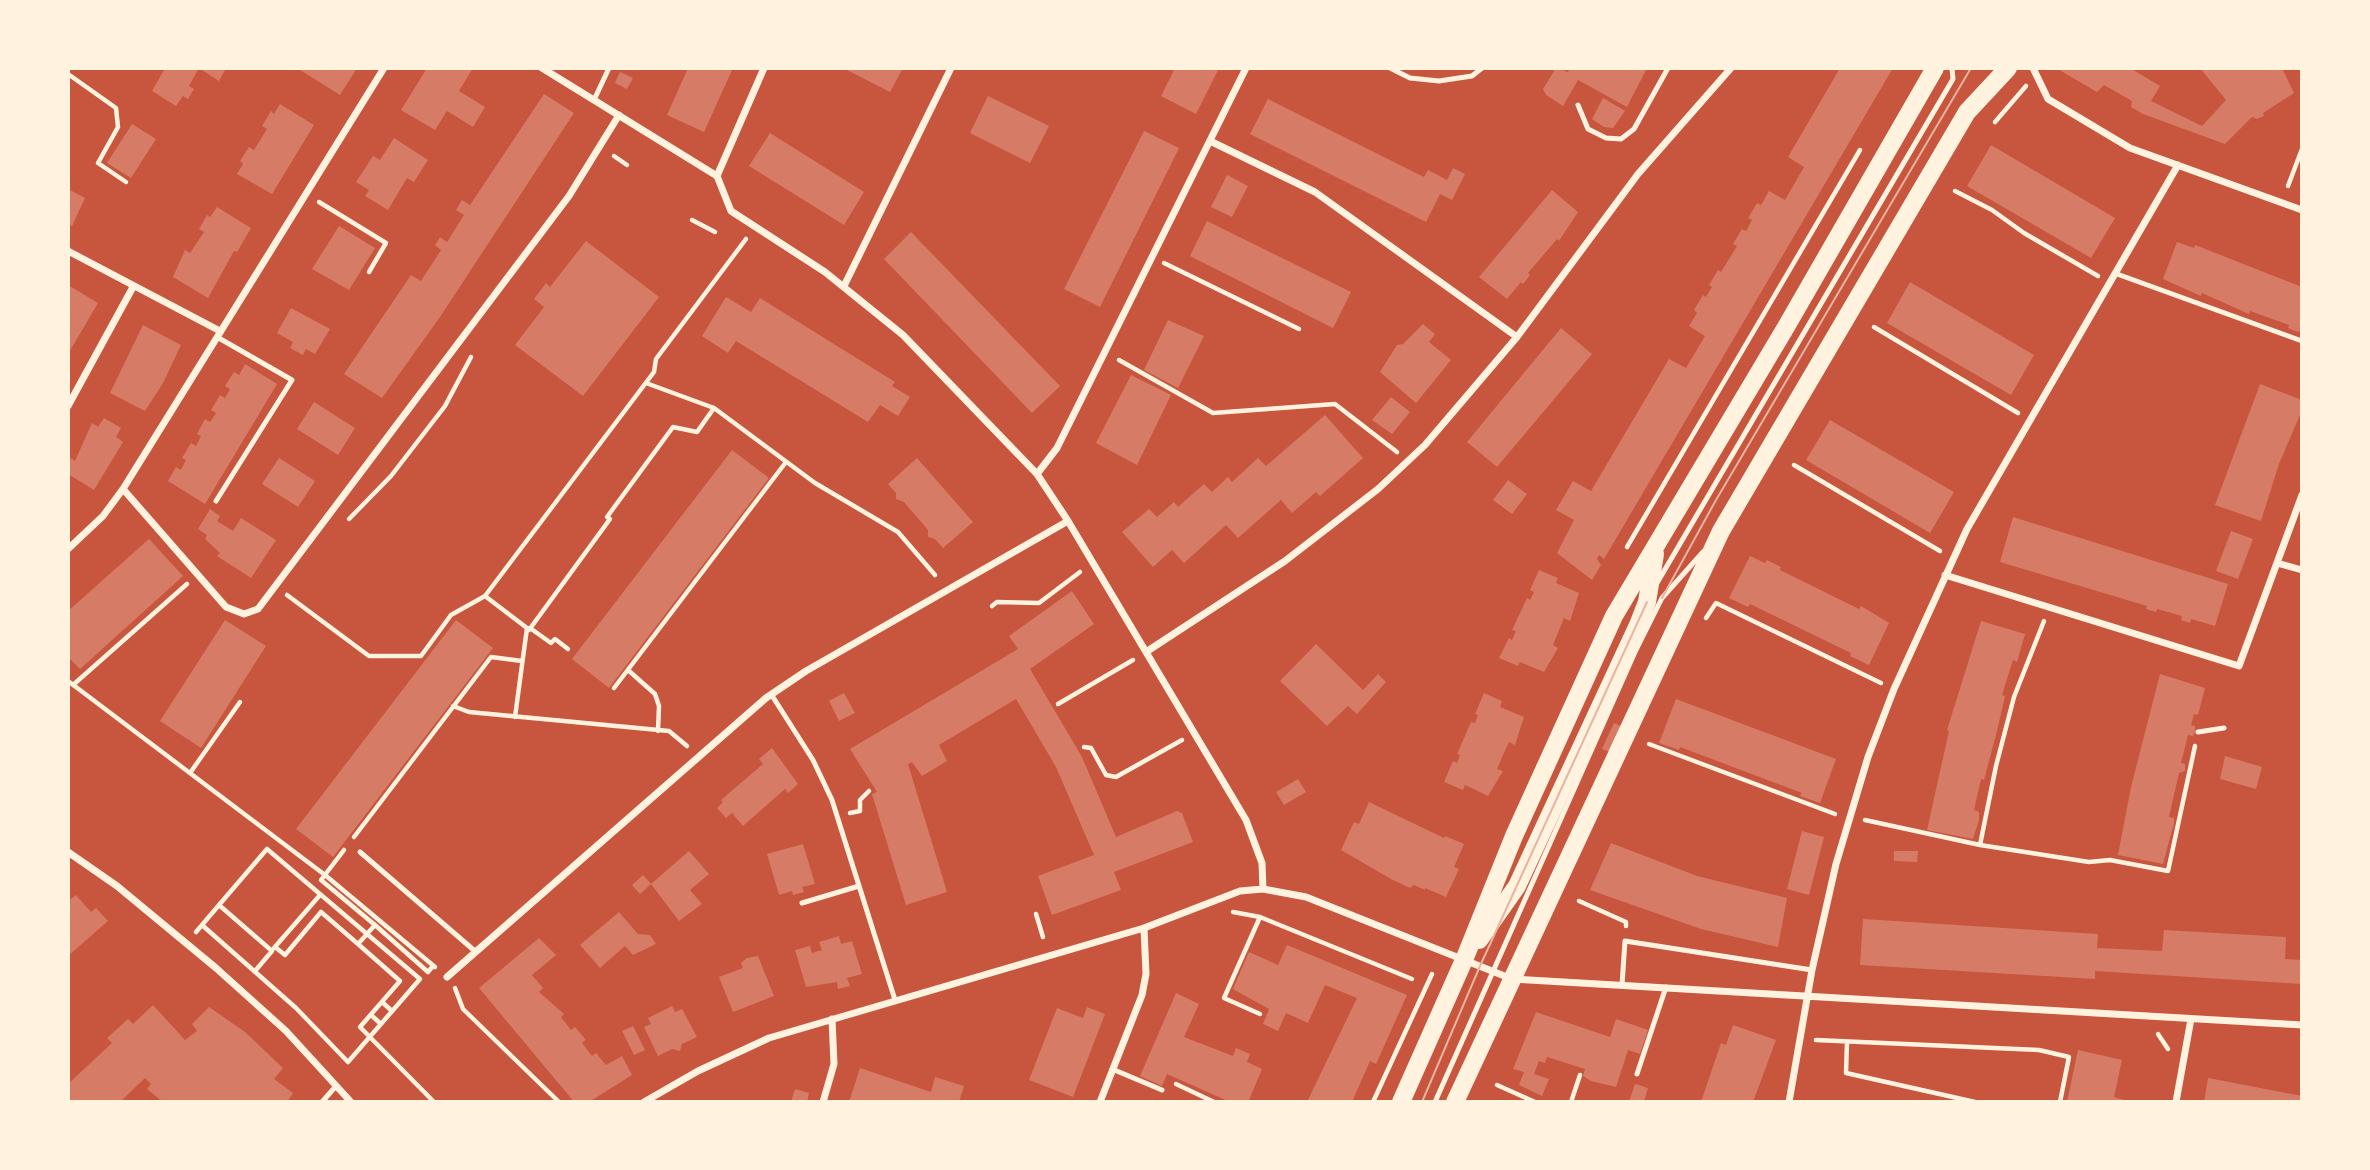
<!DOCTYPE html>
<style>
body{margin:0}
#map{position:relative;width:2370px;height:1170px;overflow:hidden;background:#c8553d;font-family:Inter,sans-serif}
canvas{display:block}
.frame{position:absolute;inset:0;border:70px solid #fff3e0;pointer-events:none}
</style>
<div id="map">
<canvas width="2370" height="1170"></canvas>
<div class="frame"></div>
</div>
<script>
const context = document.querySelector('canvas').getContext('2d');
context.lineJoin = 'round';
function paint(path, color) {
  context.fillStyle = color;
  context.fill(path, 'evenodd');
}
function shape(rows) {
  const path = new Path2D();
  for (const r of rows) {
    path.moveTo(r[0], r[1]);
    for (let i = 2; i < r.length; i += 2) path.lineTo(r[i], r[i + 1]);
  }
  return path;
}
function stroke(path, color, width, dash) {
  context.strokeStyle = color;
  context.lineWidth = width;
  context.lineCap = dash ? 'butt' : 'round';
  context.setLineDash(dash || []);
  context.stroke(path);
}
paint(shape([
 [165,68,199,68,189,86,194,89,188,99,183,96,176,106,152,91],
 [204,68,222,68,225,70,219,81,202,70],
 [297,68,357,68,340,95],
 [427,68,473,68,459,91,485,107,473,127,447,111,435,130,401,110],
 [688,68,733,68,704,132,667,115],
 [843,68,903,68,890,92],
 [1175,68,1219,68,1196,114,1161,96],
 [1556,68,1568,72,1570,68,1647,68,1627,107,1578,80,1563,106,1546,95,1543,89],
 [1840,68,1893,68,1604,559,1599,555,1597,559,1601,565,1592,580,1557,553,1574,520,1556,510,1573,481,1591,491,1669,359,1686,368,1705,336,1689,326,1697,313,1694,310,1703,295,1706,297,1712,287,1709,285,1718,270,1721,272,1737,246,1733,244,1742,229,1746,231,1752,220,1748,218,1757,203,1761,205,1769,191,1785,200,1804,167,1788,157],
 [2056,68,2130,68,2160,86,2151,101,2202,126,2226,100,2200,68,2282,68,2294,93,2263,113,2264,116,2257,119,2252,117,2225,144,2143,114,2131,107,2132,101,2104,85,2097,92],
 [620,72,633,78,627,89,615,83],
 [544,94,574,113,440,317,382,398,344,374,411,275,421,281,441,250,435,245,440,237,447,242,464,215,456,210,462,200,470,205],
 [988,96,1049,126,1030,163,970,133],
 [1603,98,1625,111,1613,128,1604,127,1592,119],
 [1268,99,1424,177,1428,170,1447,180,1453,168,1465,174,1452,200,1440,194,1426,222,1250,134],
 [280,104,314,125,272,194,237,174,243,164,240,161,249,147,254,150,267,129,262,126,271,111,274,114],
 [132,124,156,139,131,178,107,163],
 [1144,131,1179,148,1100,307,1064,289],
 [770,133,864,192,844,225,749,166],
 [394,138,428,160,414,182,407,178,388,210,365,196,369,190,356,182,373,156,380,160],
 [1991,145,2115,218,2091,258,1967,186],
 [1227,175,1248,186,1232,217,1211,207],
 [68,189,85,198,72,226,68,224],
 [1552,190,1578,212,1559,241,1557,239,1528,273,1530,275,1523,284,1521,282,1507,299,1479,277],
 [217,207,251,228,237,252,234,251,208,298,173,277,185,250,190,253,204,232,199,229,207,215,210,217],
 [1207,221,1351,292,1333,328,1190,256],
 [339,226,375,248,349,290,312,269],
 [911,232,1060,386,1032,413,884,259],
 [586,241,659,297,583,396,515,345,544,307,534,299,546,283,550,287],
 [2177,242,2194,248,2195,245,2302,287,2302,330,2298,332,2288,328,2289,325,2250,311,2249,314,2202,293,2201,296,2163,279],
 [1910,282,2034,355,2011,395,1887,323],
 [68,285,98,303,68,354],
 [726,297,751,312,760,298,895,382,892,386,910,397,898,416,880,405,868,422,736,341,728,353,702,336],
 [291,308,330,329,315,354,306,349,303,355,290,348,293,342,277,333],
 [1168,320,1204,336,1178,388,1144,370],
 [1423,324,1435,334,1429,342,1451,360,1416,403,1380,372,1397,345,1403,344],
 [143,325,181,345,163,383,145,411,110,393],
 [1561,328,1592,354,1497,467,1467,442],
 [245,364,277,384,205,504,168,481,176,467,181,470,186,460,182,458,191,443,196,446,201,436,197,434,205,419,210,422,216,413,211,410,220,395,225,398,230,389,225,386,234,372,239,375],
 [1131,375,1171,395,1137,465,1096,443],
 [2260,384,2302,400,2302,410,2279,464,2261,521,2215,505],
 [1391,397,1410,412,1392,434,1372,420],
 [314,402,355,428,338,455,297,429],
 [1325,415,1363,458,1320,496,1316,492,1292,513,1281,500,1238,538,1226,525,1184,563,1172,550,1153,567,1122,532,1149,509,1157,517,1174,502,1178,507,1204,484,1212,492,1228,477,1232,482,1258,458,1266,466],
 [104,418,121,428,116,437,123,442,94,490,68,474,68,463,71,458,75,461,92,423,98,427],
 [1830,420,1954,492,1930,533,1806,460],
 [732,450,769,478,609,688,572,659],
 [279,458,315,481,298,507,262,484],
 [917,458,973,522,943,548,935,539,928,537,928,530,904,502,896,499,896,493,888,484],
 [1508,480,1527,494,1512,514,1493,500],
 [210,509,220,516,217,521,233,531,241,518,276,540,251,578,217,556,220,553,205,539,207,535,198,529],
 [2013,517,2228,584,2215,626,2191,619,2190,623,2181,620,2182,616,2157,609,2156,612,2146,609,2147,606,2000,562],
 [2231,531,2253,539,2238,579,2216,571],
 [149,539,183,576,80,669,68,657,68,611],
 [1750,556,1765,563,1767,560,1781,567,1780,570,1859,609,1861,606,1889,623,1869,665,1850,656,1851,653,1750,604,1748,607,1729,598],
 [1539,570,1558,578,1556,583,1579,593,1570,621,1564,618,1553,645,1558,648,1544,672,1520,662,1518,666,1499,658,1509,638,1512,640,1516,631,1512,630,1527,598,1530,600,1534,592,1530,590],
 [1072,591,1094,624,1030,669,1082,757,1116,837,1177,811,1182,813,1193,842,1114,872,1121,890,1052,915,1038,876,1094,855,1056,767,1016,699,939,745,947,761,922,776,912,762,908,764,947,892,906,905,872,794,877,792,850,749,1018,649,1009,636],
 [225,620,266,646,201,748,160,721],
 [456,620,493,648,333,857,296,829],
 [1981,621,2025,634,2017,662,2013,660,2002,695,2005,696,1997,731,1984,780,1981,779,1974,810,1979,812,1979,820,1973,839,1927,830,1949,731,1947,730],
 [1316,644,1363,690,1378,674,1386,682,1357,714,1348,706,1327,726,1280,681],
 [2160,674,2205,688,2198,715,2194,714,2191,725,2195,726,2195,732,2193,736,2188,735,2181,763,2185,764,2185,771,2179,773,2169,817,2174,818,2174,823,2163,864,2118,855,2131,787],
 [844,693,855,713,839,721,829,701],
 [1484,693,1502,701,1500,707,1524,717,1515,745,1509,742,1503,755,1497,769,1503,771,1488,796,1465,785,1463,790,1444,782,1453,761,1457,763,1460,755,1457,754,1471,722,1475,723,1478,715,1475,714],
 [1676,699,1836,759,1820,803,1800,796,1802,793,1680,747,1679,750,1659,743],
 [1614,723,1621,726,1610,752,1602,749],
 [772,748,798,784,788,793,785,789,743,826,732,813,726,818,717,808,723,802,721,800,763,764,759,759],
 [2225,756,2262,767,2256,789,2220,779],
 [1298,779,1306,792,1284,805,1276,792],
 [1369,802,1444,838,1445,836,1464,844,1454,867,1459,869,1446,897,1425,888,1425,890,1414,885,1410,888,1391,879,1341,850,1354,822,1359,824],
 [1802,831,1824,837,1809,895,1787,889],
 [1611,843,1697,876,1787,898,1778,947,1701,929,1590,890],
 [803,844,815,884,802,887,804,892,793,895,792,891,779,895,767,854],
 [689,851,709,874,690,890,702,904,679,921,651,884,640,894,632,885,643,875,651,884],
 [1894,851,1918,851,1917,862,1894,861],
 [76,895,91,912,96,908,108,921,68,956,68,901],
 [619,912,638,934,650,935,656,944,633,955,625,946,600,968,580,945],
 [1863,919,2098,934,2097,948,2162,951,2164,930,2286,937,2285,959,2302,960,2302,984,2095,971,2095,979,1860,965],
 [839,936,841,944,852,941,862,974,847,978,850,986,838,989,837,982,806,987,795,950,810,946,812,953,822,950,819,942],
 [539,938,556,955,532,975,543,988,539,992,564,1014,561,1017,571,1030,575,1027,586,1040,582,1043,592,1056,596,1053,606,1065,622,1056,632,1075,589,1102,574,1102,570,1097,479,988],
 [1287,945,1407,995,1376,1064,1370,1061,1352,1102,1307,1102,1357,998,1325,985,1308,1023,1286,1013,1278,1031,1263,1024,1269,1009,1233,989,1249,952,1278,965],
 [758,956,774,996,733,1012,719,977,743,968,741,963,747,958],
 [1176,993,1199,1004,1184,1037,1233,1056,1236,1048,1250,1054,1247,1062,1262,1069,1248,1102,1230,1102,1167,1074,1162,1086,1140,1076],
 [153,1005,185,1040,197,1031,192,1024,209,1007,245,1032,283,1068,274,1079,293,1093,287,1102,163,1102,147,1089,151,1084,145,1078,120,1102,68,1102,68,1084,112,1043,107,1038,128,1019,133,1024],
 [672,1006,675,1012,682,1009,697,1037,682,1044,680,1051,672,1049,658,1056,644,1027,651,1024,648,1018],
 [1087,1007,1105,1014,1073,1097,1029,1080,1057,1008,1083,1018],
 [1536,1012,1610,1037,1616,1019,1648,1030,1640,1054,1628,1050,1616,1087,1591,1081,1583,1076,1585,1069,1547,1057,1545,1063,1539,1061,1534,1074,1549,1079,1542,1096,1519,1085,1524,1072,1513,1069],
 [1733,1025,1776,1040,1753,1102,1701,1102,1721,1043,1726,1045],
 [633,1026,645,1050,634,1055,622,1031],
 [2078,1050,2122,1060,2114,1097,2131,1102,2067,1102],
 [860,1068,931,1092,935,1077,964,1086,959,1102,849,1102],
 [2208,1078,2302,1096,2302,1102,2204,1102],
 [1635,1084,1648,1088,1644,1102,1629,1102],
 [795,1089,809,1093,807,1102,791,1102]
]), '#d67c66');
stroke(shape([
 [68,74,116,108,118,127,98,163,126,182],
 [1995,122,2026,86],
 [614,156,627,165],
 [2288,186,2302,149],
 [1955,191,1992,210,2024,233,2098,276],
 [319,202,386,243,369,272],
 [692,220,715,232],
 [1164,263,1299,329],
 [1874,327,2018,413],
 [1119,360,1213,413,1335,404,1397,452],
 [646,383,714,408],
 [1794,465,1940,551],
 [349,519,391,476,445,406,471,357],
 [1627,547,1860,150],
 [287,595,369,656,421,656,451,615,485,596,527,628],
 [485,596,654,372,656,359,746,239],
 [992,606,997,602,1039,603,1080,572],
 [1706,618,1716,603,1881,683],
 [530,628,551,643,555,639,568,649],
 [628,670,655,694,659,706,658,731],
 [68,681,325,875,435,967],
 [73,685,187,584],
 [614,688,786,462],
 [1058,704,1133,660],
 [453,706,469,712,669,731,687,746],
 [515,717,527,628,529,630,610,519,607,517,673,427,697,432,714,408,815,483,898,532,935,575],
 [1649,744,1835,814],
 [1084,747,1091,748,1106,775,1116,777,1182,740],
 [190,773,240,702],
 [850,813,860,811,860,800,869,791],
 [1865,820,1980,845,1996,766,2014,697,2044,621],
 [354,837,491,657,522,661],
 [1980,845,2089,862,2110,860,2168,871,2195,746],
 [344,850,321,880,375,925],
 [1579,901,1626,922,1626,926],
 [219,905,272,951,255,971],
 [1233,912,1260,917,1412,979],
 [1036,914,1043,937],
 [1260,917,1224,998,1260,1014],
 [196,932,202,925,219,905,267,849,420,979,348,1062,296,1008,202,925],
 [358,944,400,981,360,1027,434,1102],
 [275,947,285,955,321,912,358,944,375,925,428,972,433,966],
 [274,948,320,895],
 [455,988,463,1009,559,1102],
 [382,1002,392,1011],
 [371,1015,381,1024],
 [2158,1034,2168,1049],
 [1816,1040,2039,1050,2069,1057,2060,1102],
 [1847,1042,1846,1073,1975,1102],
 [1176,1084,1214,1102],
 [1497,1085,1535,1102],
 [1373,1102,1432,974],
 [1571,1102,1580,1075]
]), '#fff3e0', 4.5);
stroke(shape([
 [1390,68,1410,78,1439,81,1472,76,1482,68],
 [594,100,609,68],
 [1578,105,1588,129,1606,138,1621,139,1634,129,1668,68],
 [2117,274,2302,341],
 [216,501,292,380,217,337],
 [1657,583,1953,79,1952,68],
 [771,694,813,760,832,800,895,1000],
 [2198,732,2224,728],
 [360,852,476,952],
 [802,903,859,886],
 [1622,985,1625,941,1812,970],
 [1112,1069,1162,1090],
 [1637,1074,1666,987],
 [322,1102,336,1086],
 [1435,1102,1635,652,1662,598,1703,552]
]), '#fff3e0', 5);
stroke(shape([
 [542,68,717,176,731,211,825,272,903,335,1037,474,1068,521,1246,820,1262,863,1263,889],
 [2033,68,2048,99,2130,148,2302,210],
 [1210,141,1315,192,1517,337],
 [717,176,764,68],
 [68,251,220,331],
 [844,286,951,68],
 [68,406,133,287],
 [1037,474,1057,448,1246,68],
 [123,489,226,607,244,614,258,609,569,196,619,115],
 [68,549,103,516,123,489,384,68],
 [2277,563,2302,570],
 [1945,575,2239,666,2302,495],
 [1146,652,1285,561,1378,489,1425,445,1517,337,1638,174,1731,68],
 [68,852,117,886,216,968,286,1031,351,1102],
 [447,977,766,698,806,671,1068,521],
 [644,1102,698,1071,769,1038,1144,928,1240,891,1263,889,1306,897,1512,979,2302,1025],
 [823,1102,834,1064,832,1019],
 [1100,1102,1142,995,1146,974,1144,928],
 [1789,1102,1812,970,1836,864,1868,757,1894,689,1967,529,2178,165],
 [2176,1102,2191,1019]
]), '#fff3e0', 7);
stroke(shape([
 [1479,940,1517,886,1638,625,1647,602,1655,554],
 [1401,1102,1464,960,1514,836,1614,616,1786,327,1935,68],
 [1455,1102,1721,531,1967,112,2008,68]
]), '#fff3e0', 18);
stroke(shape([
 [1662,598,1716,500,1971,68],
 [1422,1102,1480,966,1647,602]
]), '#e9b49f', 2);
</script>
